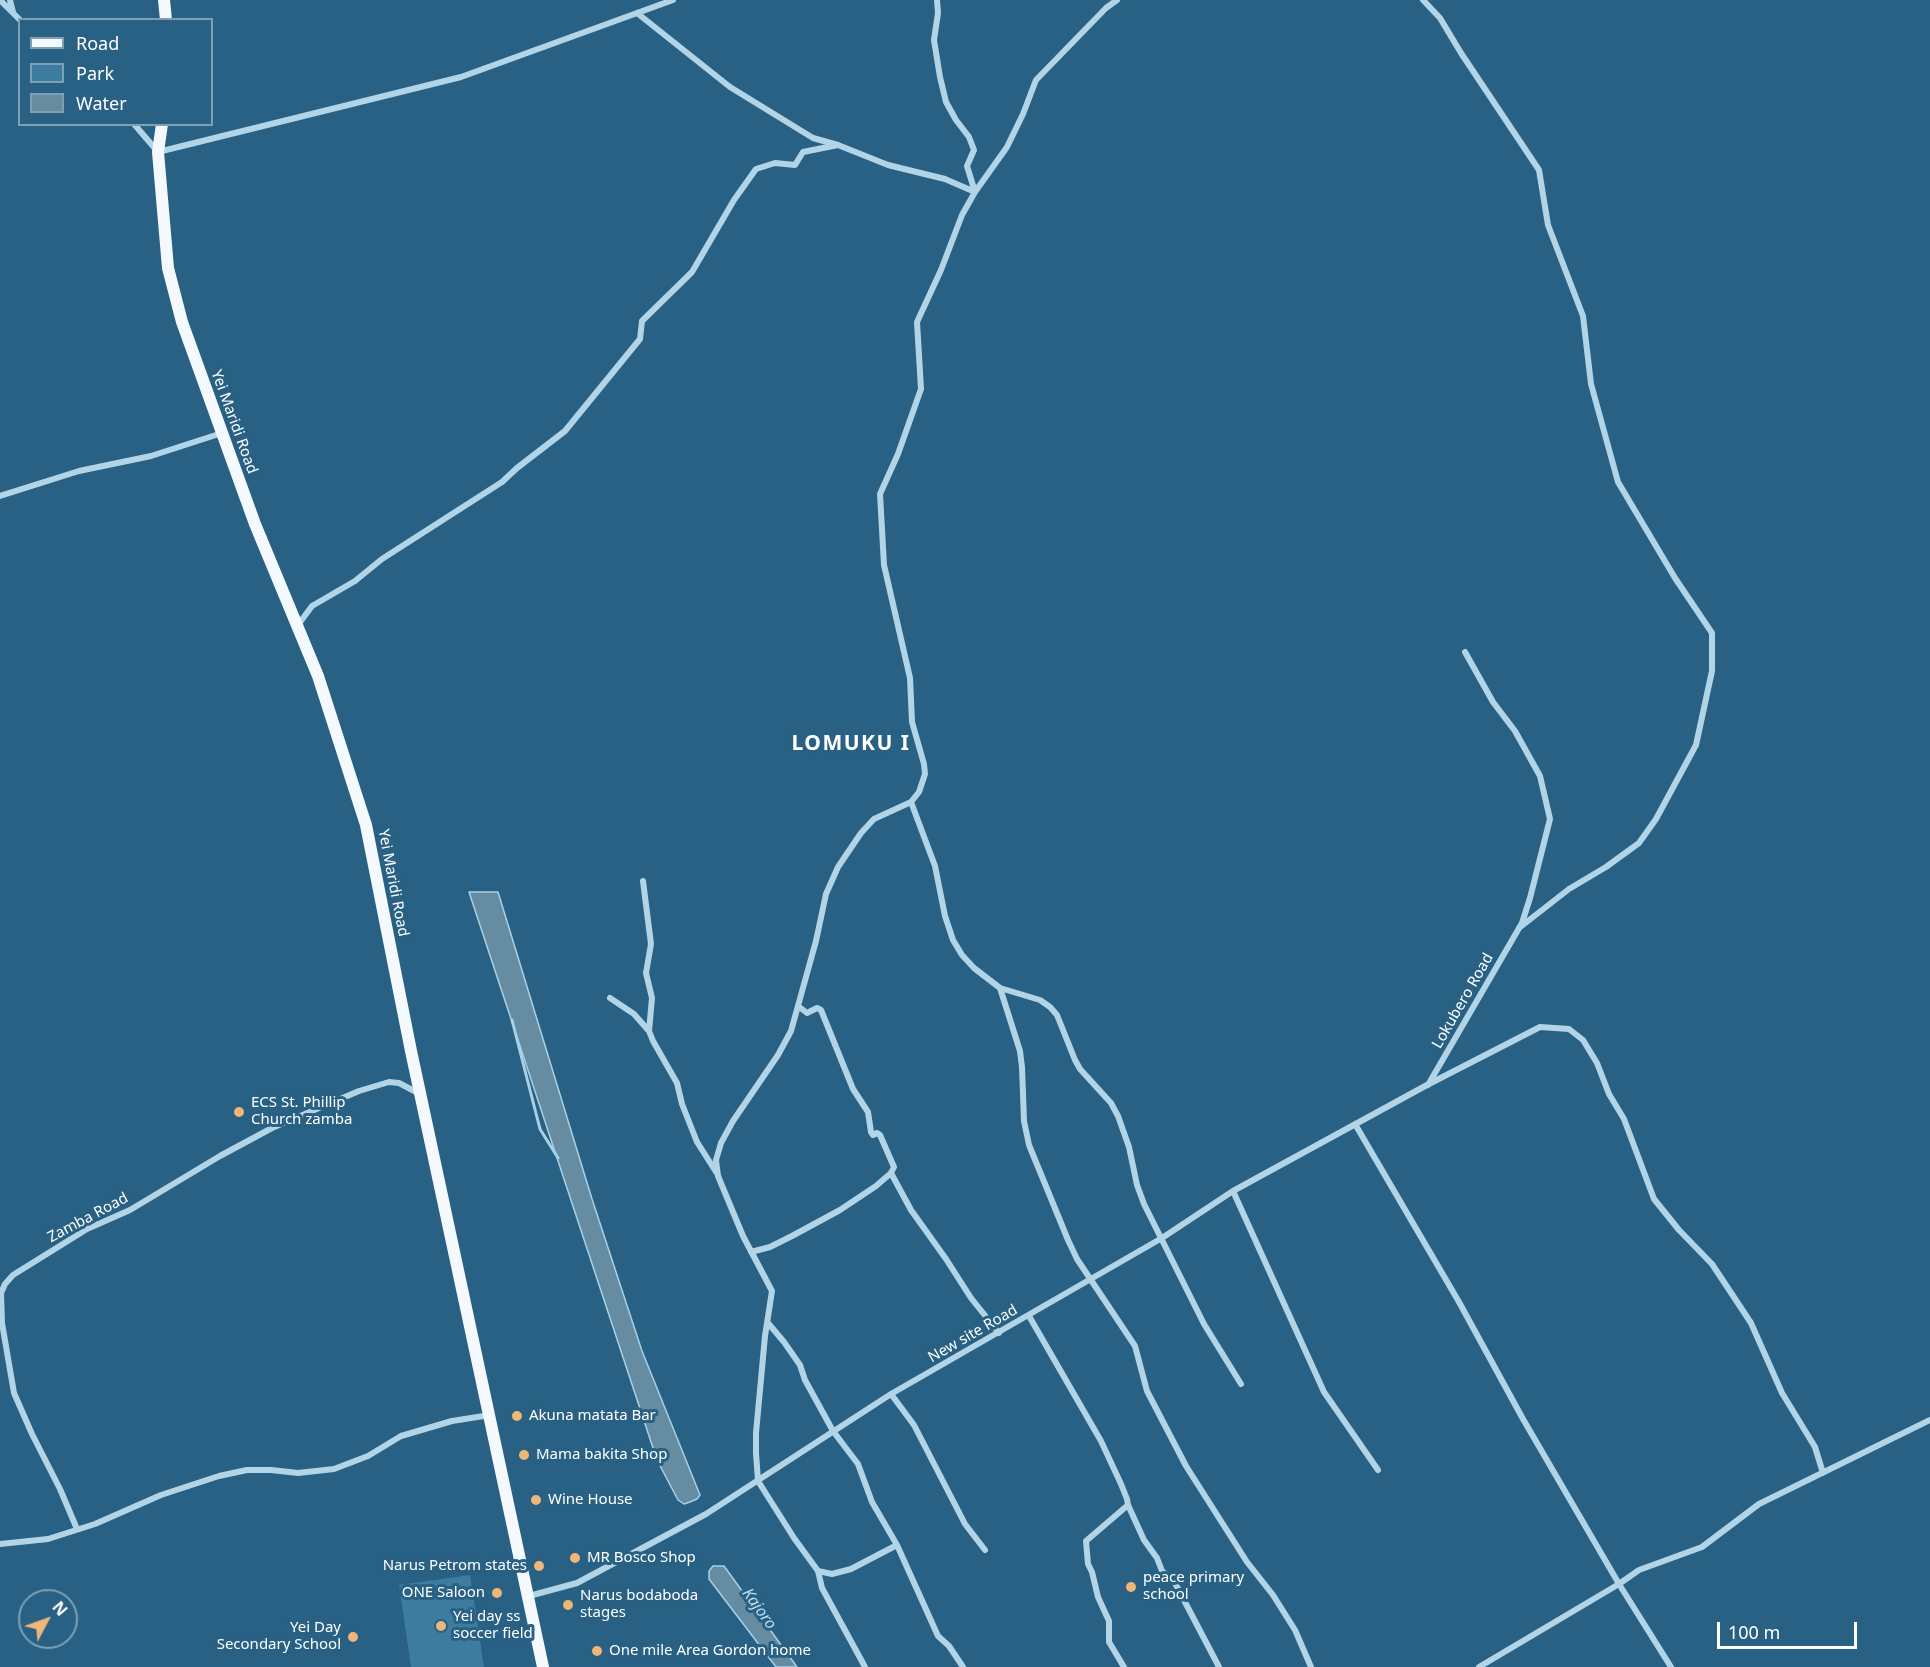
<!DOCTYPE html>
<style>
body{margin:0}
#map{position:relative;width:1930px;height:1667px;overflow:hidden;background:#286183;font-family:"Noto Sans",sans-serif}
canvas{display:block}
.legend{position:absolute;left:18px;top:18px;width:195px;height:108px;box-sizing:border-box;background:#286183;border:2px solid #7ea0b5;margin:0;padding:8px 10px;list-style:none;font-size:18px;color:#fff}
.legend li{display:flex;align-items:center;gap:12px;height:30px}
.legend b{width:30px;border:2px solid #7ea0b5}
.north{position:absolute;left:18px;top:1589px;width:60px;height:60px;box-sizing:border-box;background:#286183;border:2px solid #7ea0b5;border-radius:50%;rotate:49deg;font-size:16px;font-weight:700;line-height:24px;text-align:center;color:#fff}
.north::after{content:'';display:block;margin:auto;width:21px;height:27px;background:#eeb678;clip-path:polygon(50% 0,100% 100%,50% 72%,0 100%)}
.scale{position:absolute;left:1717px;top:1622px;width:140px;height:27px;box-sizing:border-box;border:3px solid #fff;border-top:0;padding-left:8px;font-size:18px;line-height:21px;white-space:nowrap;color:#fff;-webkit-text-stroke:4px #286183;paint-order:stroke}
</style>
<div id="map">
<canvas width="1930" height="1667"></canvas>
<ul class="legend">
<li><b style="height:8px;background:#f3f9fd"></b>Road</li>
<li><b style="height:16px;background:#3d7c9f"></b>Park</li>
<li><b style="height:16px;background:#668ca2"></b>Water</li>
</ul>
<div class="north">N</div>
<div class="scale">100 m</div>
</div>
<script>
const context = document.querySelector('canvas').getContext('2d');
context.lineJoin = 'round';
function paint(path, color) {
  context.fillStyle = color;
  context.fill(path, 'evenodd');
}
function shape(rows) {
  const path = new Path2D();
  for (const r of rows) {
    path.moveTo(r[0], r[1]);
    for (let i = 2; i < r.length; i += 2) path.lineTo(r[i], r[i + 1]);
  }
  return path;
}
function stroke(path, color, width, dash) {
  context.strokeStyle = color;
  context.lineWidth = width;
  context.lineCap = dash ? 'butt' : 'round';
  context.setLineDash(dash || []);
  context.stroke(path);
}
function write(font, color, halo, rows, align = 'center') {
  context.font = font + ' "Noto Sans",sans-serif';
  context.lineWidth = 6;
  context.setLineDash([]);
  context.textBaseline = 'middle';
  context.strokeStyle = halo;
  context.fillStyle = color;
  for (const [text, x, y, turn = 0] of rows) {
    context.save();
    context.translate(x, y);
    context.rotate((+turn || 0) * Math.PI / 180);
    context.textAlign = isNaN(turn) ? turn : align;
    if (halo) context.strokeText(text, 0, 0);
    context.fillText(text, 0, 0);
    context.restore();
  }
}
paint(shape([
 [470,1575,484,1667,411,1667,399,1585]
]), '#3d7c9f');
const water = shape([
 [469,892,498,892,592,1199,642,1351,700,1495,697,1499,690,1502,684,1504,678,1500,657,1460,469,892],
 [713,1566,724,1566,797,1667,776,1667,709,1579,709,1571,713,1566]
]);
paint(water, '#668ca2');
stroke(water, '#a7d1e7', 1.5);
stroke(shape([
 [512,1020,540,1129,558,1158]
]), '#a7d1e7', 3);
stroke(shape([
 [0,0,20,20],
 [10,0,13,12],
 [937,0,938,13,934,40,940,77,946,102,956,120,969,137,974,150,967,166,975,192],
 [1423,0,1440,18,1461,53,1539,170,1548,225,1583,316,1591,384,1618,482,1675,578,1712,633,1712,671,1696,745,1656,819,1639,843,1606,867,1569,889,1519,928],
 [637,13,730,87,813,138,838,145,888,165,945,179,975,192],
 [134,124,158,152,461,77,673,0],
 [0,496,79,471,151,456,222,433],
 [298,625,312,606,355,581,382,559,502,482,517,468,565,431,640,339,642,321,692,272,734,200,756,169,775,163,795,165,803,152,838,145],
 [911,802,935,866,945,916,953,940,962,955,974,968,1000,988,1040,1000,1050,1007,1057,1015,1075,1060,1080,1069,1111,1103,1118,1116,1129,1147,1137,1185,1144,1204,1204,1324,1241,1384],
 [643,881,651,944,646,973,652,998,649,1031,653,1041,677,1083,682,1104,697,1142,718,1175],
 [1000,988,1020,1051,1022,1067,1024,1121,1029,1145,1068,1240,1077,1259,1135,1346,1147,1391,1186,1466,1247,1562,1273,1595,1295,1630,1311,1667],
 [610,998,634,1014,648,1030],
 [1428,1085,1522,923,1530,898,1550,819,1540,776,1515,731,1493,702,1465,652],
 [1355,1124,1459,1302,1523,1419,1619,1584,1671,1667],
 [891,1173,911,1210,946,1259,971,1298,999,1333],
 [1233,1191,1324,1392,1378,1470],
 [751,1252,770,1247,792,1236,840,1210,876,1186,891,1173,894,1167,880,1135,877,1133,873,1135,871,1132,868,1112,853,1089,821,1010,817,1008,807,1013,798,1006],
 [1029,1316,1101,1441,1121,1484,1127,1499,1128,1505,1144,1540,1157,1558,1162,1571,1175,1583,1219,1667],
 [768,1323,784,1342,800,1365,805,1380,833,1431,858,1464,872,1502,897,1545,938,1636,949,1646,963,1667],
 [891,1394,914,1425,965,1524,985,1550],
 [77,1529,60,1489,32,1434,14,1393,2,1323,1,1293,5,1284,13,1275,87,1229,130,1210,220,1156,272,1128,359,1091,389,1082,399,1083,420,1094],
 [0,1544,48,1539,95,1524,161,1495,219,1476,247,1470,271,1470,298,1473,334,1469,368,1456,401,1436,452,1421,490,1415],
 [818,1571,832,1574,851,1569,897,1545],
 [529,1596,577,1583,706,1514,891,1394,1162,1238,1233,1191,1427,1085,1540,1027,1569,1029,1583,1040,1597,1063,1609,1094,1624,1119,1654,1199,1679,1230,1712,1264,1751,1323,1782,1393,1815,1447,1823,1473],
 [865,1667,822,1588,818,1571,794,1538,758,1481,756,1453,756,1433,765,1336,772,1291,743,1236,718,1176,716,1160,721,1143,733,1121,778,1055,791,1031,816,941,826,894,838,867,861,833,874,819,911,802,919,792,925,774,924,764,912,722,910,678,884,565,880,494,898,454,921,389,917,322,941,270,962,215,975,192,1007,147,1023,114,1036,80,1106,8,1117,0],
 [1124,1667,1109,1642,1109,1621,1098,1597,1092,1572,1088,1564,1086,1541,1128,1505],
 [1479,1667,1619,1584,1639,1570,1702,1547,1759,1504,1930,1420]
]), '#b2d4e7', 6);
stroke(shape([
 [164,0,166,20],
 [162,124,158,152,168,268,182,322,255,524,318,676,366,825,411,1051,543,1667]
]), '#f3f9fd', 12);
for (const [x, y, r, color] of [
 [239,1112,6,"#eeb678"],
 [517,1416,6,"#eeb678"],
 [524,1455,6,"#eeb678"],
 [536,1500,6,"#eeb678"],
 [575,1558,6,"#eeb678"],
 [539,1566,6,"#eeb678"],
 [1131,1587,6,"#eeb678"],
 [497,1593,6,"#eeb678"],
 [568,1605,6,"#eeb678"],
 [441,1626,6,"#eeb678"],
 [353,1637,6,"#eeb678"],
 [597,1651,6,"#eeb678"]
]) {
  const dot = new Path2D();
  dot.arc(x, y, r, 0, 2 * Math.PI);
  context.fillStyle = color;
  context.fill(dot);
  stroke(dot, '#286183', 2);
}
write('15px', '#fff', '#286183', [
 ["Yei Maridi Road",234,422,70],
 ["Yei Maridi Road",393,883,79],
 ["Lokubero Road",1463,1001,-60],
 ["Zamba Road",88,1218,-28],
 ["New site Road",973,1334,-30]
]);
write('15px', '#fff', '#286183', [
 ["ECS St. Phillip",251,1103],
 ["Church zamba",251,1120],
 ["Akuna matata Bar",529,1416],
 ["Mama bakita Shop",536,1455],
 ["Wine House",548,1500],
 ["MR Bosco Shop",587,1558],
 ["Narus Petrom states",527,1566,"right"],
 ["peace primary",1143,1578],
 ["school",1143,1595],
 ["ONE Saloon",485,1593,"right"],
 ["Narus bodaboda",580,1596],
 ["stages",580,1613],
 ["Yei day ss",453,1617],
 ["soccer field",453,1634],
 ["Yei Day",341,1628,"right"],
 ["Secondary School",341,1645,"right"],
 ["One mile Area Gordon home",609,1651]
], 'left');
write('italic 16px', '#bdddee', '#286183', [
 ["Kajoro",759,1609,54]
]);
context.letterSpacing = '1.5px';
write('bold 21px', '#fff', '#286183', [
 ["LOMUKU I",851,744]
]);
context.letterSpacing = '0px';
</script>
